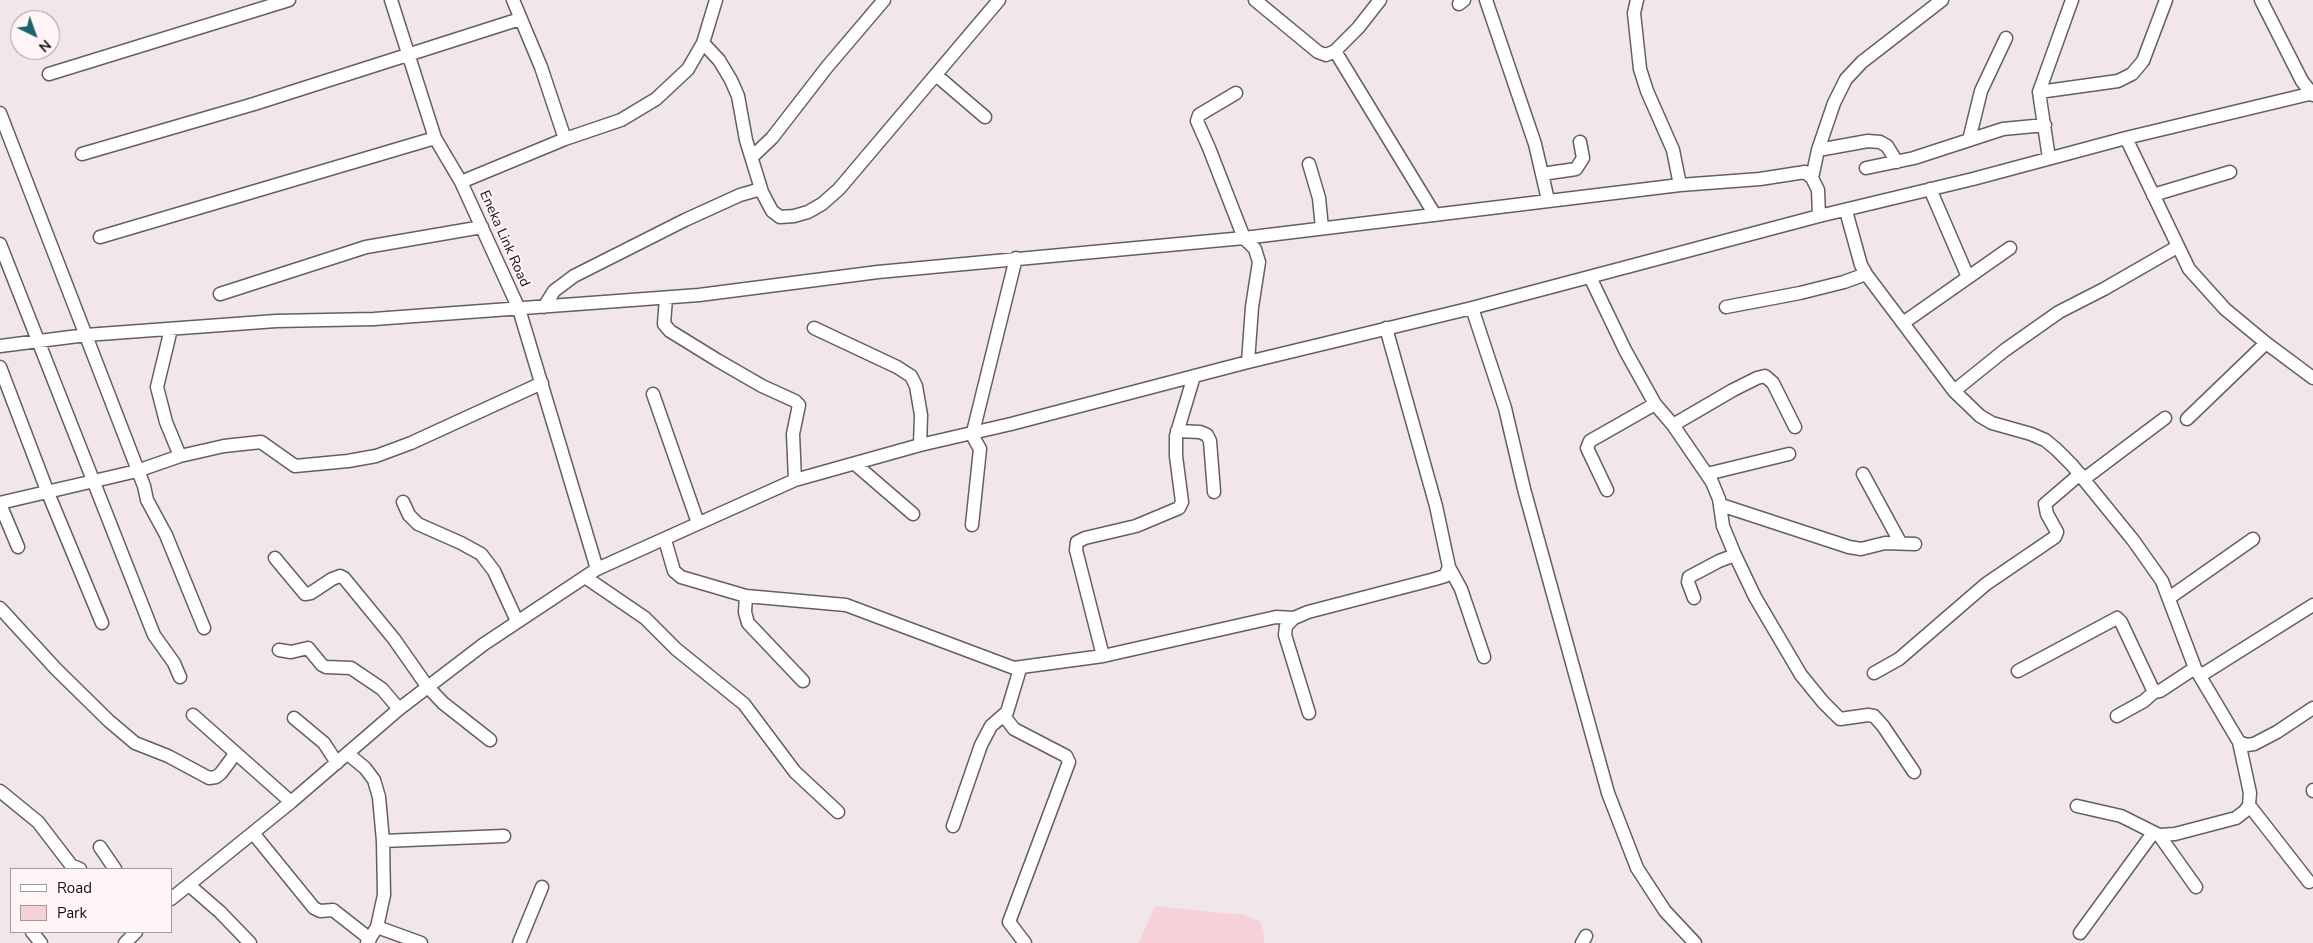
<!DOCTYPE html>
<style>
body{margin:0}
#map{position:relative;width:2313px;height:943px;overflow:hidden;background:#f1e6e9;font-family:"Nunito Sans",sans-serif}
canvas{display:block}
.legend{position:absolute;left:10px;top:868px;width:162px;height:65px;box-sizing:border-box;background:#fff4f6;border:1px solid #a1999a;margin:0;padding:6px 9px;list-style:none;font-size:15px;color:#141011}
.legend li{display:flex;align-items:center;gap:10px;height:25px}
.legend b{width:25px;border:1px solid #a1999a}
.north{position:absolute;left:10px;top:10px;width:50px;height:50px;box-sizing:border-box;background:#fff4f6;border:1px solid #a1999a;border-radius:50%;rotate:138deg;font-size:14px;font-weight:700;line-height:20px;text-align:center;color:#141011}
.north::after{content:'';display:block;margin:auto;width:18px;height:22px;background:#17636e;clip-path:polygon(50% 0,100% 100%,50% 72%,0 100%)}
</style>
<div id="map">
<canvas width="2313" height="943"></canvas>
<ul class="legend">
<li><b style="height:6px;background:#fff"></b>Road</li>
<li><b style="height:14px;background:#f5d1da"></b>Park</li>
</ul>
<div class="north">N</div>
</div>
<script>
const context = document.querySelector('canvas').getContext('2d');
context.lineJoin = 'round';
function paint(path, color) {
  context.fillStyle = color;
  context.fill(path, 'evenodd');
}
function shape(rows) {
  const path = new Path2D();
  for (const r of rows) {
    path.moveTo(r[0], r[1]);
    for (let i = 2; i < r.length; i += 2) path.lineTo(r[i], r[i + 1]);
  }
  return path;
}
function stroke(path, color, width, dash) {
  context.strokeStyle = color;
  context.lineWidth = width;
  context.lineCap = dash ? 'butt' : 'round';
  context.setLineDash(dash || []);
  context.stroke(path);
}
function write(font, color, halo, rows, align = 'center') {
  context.font = font + ' "Nunito Sans",sans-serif';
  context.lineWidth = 4;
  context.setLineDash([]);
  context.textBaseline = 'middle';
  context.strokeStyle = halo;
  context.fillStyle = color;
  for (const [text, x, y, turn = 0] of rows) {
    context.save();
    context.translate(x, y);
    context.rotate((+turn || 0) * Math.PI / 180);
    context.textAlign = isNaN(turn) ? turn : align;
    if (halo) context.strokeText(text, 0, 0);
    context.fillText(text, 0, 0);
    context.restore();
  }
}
paint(shape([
 [1155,906,1244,915,1261,922,1265,937,1263,943,1139,943]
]), '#f5d1da');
const minor = shape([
 [391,0,435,138,461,182],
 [513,0,541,67,565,139],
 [1255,0,1318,52,1326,55,1335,51,1358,28,1380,0],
 [1486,0,1535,144,1548,200],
 [1637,0,1634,13,1640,69,1647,91,1673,150,1680,185],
 [2261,0,2302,81,2313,95],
 [1459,4,1464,0],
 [703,43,719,60,731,80,738,96,746,140,762,192,772,211,780,217,794,216,808,212,822,204,839,189,999,0],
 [1335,51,1435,215],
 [49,74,289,0],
 [936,75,985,117],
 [2039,92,2118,81,2132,74,2143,61,2166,0],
 [1236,93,1199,115,1197,121,1209,148,1244,238,1255,249,1259,262,1252,307,1248,362],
 [0,113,144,486,147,500,166,535,204,628],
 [2126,138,2189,269,2225,309,2266,343,2313,378],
 [1969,140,1981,91,2006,38],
 [1818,150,1868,141,1880,142,1887,146,1897,162],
 [82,154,254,104,520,19],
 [752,157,772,138,827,67,884,0],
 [2049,158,2039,92,2072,0],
 [1309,164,1319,198,1322,228],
 [1866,168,1914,158,2003,129,2045,125],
 [1542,174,1576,169,1583,158,1580,142],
 [1812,178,1818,150,1834,103,1846,79,1862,62,1942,0],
 [1930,189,1968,277],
 [2153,195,2230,172],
 [1846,211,1861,265,1866,274,1954,391,1980,416,1992,423,2031,434,2045,440,2056,449,2072,465,2133,540,2162,581,2195,668,2239,742,2247,745,2254,744,2277,732,2313,708],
 [100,237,435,138],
 [0,244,154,635,174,663,180,677],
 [1590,277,1625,350,1655,404,1673,425,1712,482,1719,499,1723,526,1735,555,1719,561,1689,577,1688,582,1694,598],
 [220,294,366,247,482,227],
 [666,298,664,324,670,331,717,360,762,386,795,401,799,405,793,434,795,480],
 [544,307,554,291,574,276,685,220,740,195,761,189],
 [1726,307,1800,293,1844,282,1866,274],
 [1472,308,1505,408,1524,489,1608,793,1637,868,1665,911,1695,943],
 [1903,323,2010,248],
 [814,328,897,367,911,376,916,386,921,415,920,445],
 [171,329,157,387,166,422,180,456],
 [0,346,86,335,276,321,374,319,699,295,878,272,1244,238,1680,185,1760,179,1805,172,1812,178,1818,190,1819,216],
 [0,367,48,493,102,623],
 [1954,391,2005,350,2059,312,2104,289,2177,247],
 [653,394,698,523],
 [2187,419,2266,343],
 [1673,425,1733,390,1757,378,1765,376,1773,383,1795,427],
 [1177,431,1200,432,1207,435,1210,441,1214,492],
 [973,432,1016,258],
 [971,433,980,449,972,525],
 [855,464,913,514],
 [1707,474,1789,454],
 [1863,474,1900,542],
 [2084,479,2165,418],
 [1607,490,1587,448,1590,441,1655,404],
 [403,502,409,515,418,524,461,543,481,554,494,571,517,621],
 [0,503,137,471,180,456,224,446,261,442,295,466,348,461,376,456,411,443,542,383],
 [0,504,18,547],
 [1721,505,1849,547,1861,549,1885,543,1915,544],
 [665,540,674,571,681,577,746,596,846,605,1014,668,1103,656,1276,617,1294,618],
 [1735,555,1755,597,1801,675,1823,702,1840,719,1868,715,1874,716,1883,726,1914,772],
 [275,558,305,594,311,593,332,579,340,576,344,578,394,639,427,686,443,703,490,740],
 [1449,567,1461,589,1484,657],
 [597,569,519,309,461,182,565,139,621,120,656,99,688,69,703,43,716,0],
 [585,577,645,618,676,649,744,704,795,772,838,812],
 [746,596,745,612,748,623,803,681],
 [2169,598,2253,539],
 [0,608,56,669,109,721,135,743,168,756,209,778,216,777,221,773,235,754],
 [279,650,291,652,308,648,322,665,326,667,351,668,382,689,399,709],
 [1103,656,1076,550,1077,542,1085,538,1136,526,1179,508,1182,502,1176,456,1176,436,1194,376],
 [2018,671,2117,618,2121,622,2154,692,2160,691,2195,668],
 [1874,673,1899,659,1986,584,2055,537,2057,532,2047,514,2045,504,2080,474],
 [2200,676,2313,605],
 [1309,713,1285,635,1286,626,1294,618,1308,612,1435,579,1445,576,1449,567,1436,506,1386,328],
 [193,715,291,802],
 [1004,716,1014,729,1066,756,1069,762,1009,922,1025,943],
 [2117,716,2144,701,2154,692],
 [294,718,324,743,337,763],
 [348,754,365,768,374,780,379,797,383,841,384,895,377,927,367,943],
 [0,791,38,822,71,865,80,869],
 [2313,791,2313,790],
 [2249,805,2309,882],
 [2077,806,2121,816,2159,835,2175,834,2236,818,2245,811,2249,805,2250,793,2239,742],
 [953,826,981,745,991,726,1007,712,1020,669],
 [253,833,314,908,320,911,333,910,370,939],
 [2159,835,2196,887],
 [383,841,504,836],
 [100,847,115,869],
 [189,885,220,912,250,943],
 [171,899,291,802,399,709,484,644,597,569,795,480,920,445,1011,424,1248,362,1472,308,1819,216,1973,179,2126,138,2313,93],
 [377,927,421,943],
 [32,932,41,943],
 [2080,933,2153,833],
 [125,943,136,932],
 [519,943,542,887],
 [1582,943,1586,936]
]);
stroke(minor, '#675e60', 15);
stroke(minor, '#fff', 12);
write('14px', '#141011', '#fff4f6', [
 ["Eneka Link Road",504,239,66]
]);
</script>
